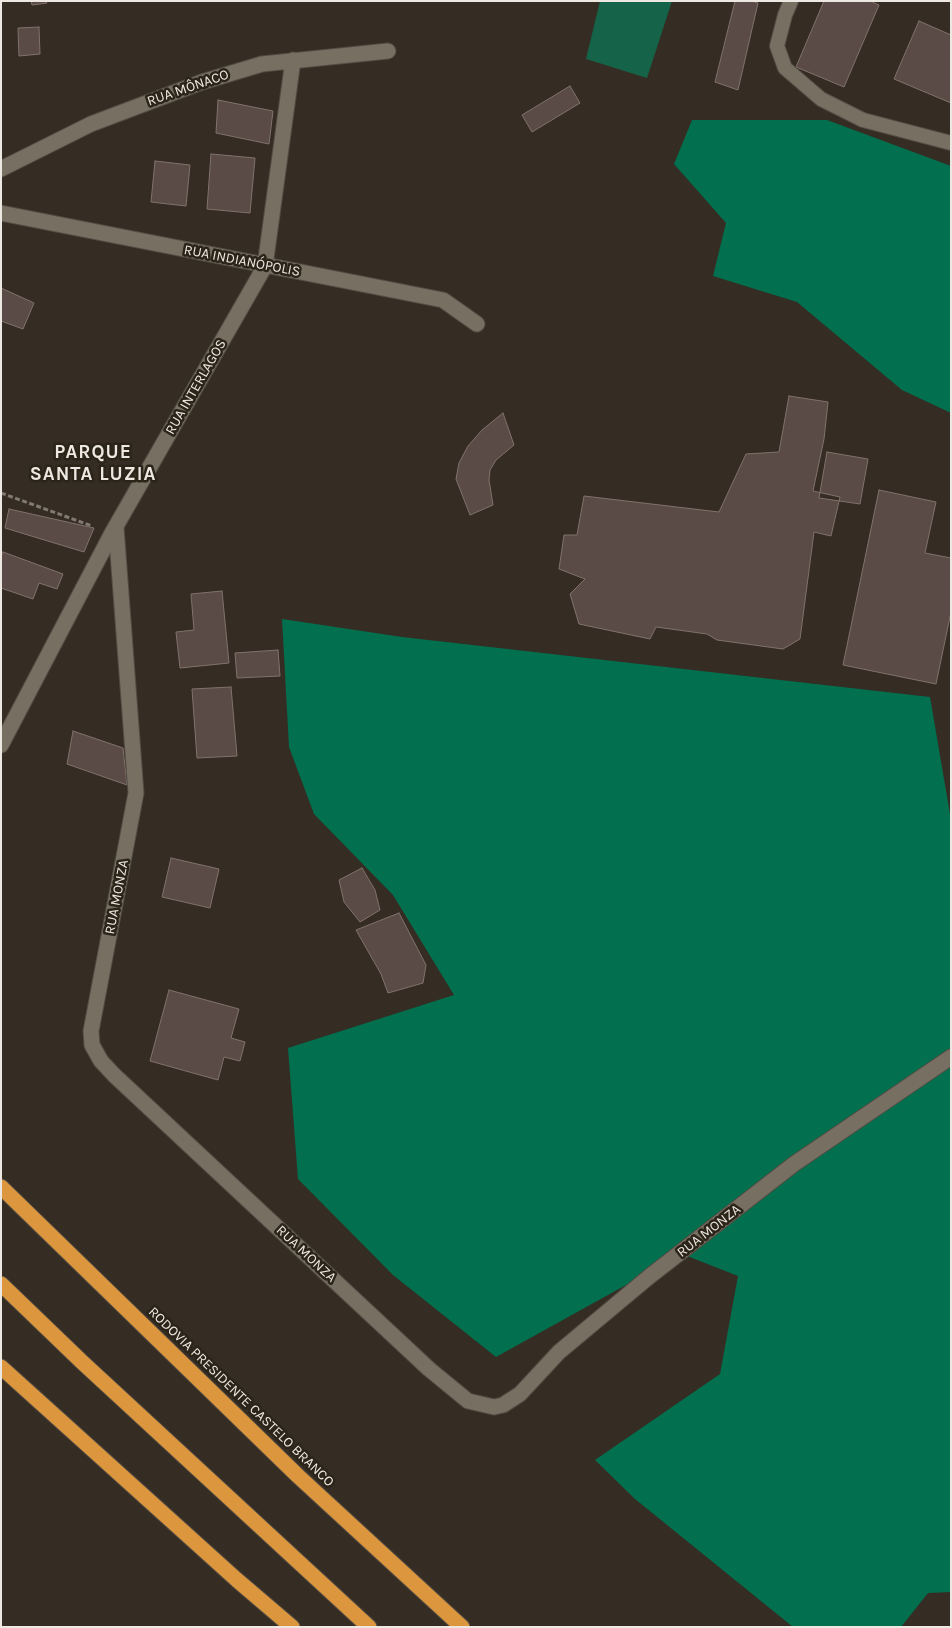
<!DOCTYPE html>
<meta charset="utf-8">
<style>
body{margin:0}
#map{position:relative;width:952px;height:1628px;overflow:hidden;background:#352d23;font-family:Karla,sans-serif}
canvas{display:block}
.frame{position:absolute;inset:0;border:2px solid #ede8e1;pointer-events:none}
</style>
<div id="map">
<canvas width="952" height="1628"></canvas>
<div class="frame"></div>
</div>
<script>
const context = document.querySelector('canvas').getContext('2d');
context.lineJoin = 'round';
function paint(path, color) {
  context.fillStyle = color;
  context.fill(path, 'evenodd');
}
function shape(rows) {
  const path = new Path2D();
  for (const r of rows) {
    path.moveTo(r[0], r[1]);
    for (let i = 2; i < r.length; i += 2) path.lineTo(r[i], r[i + 1]);
  }
  return path;
}
function stroke(path, color, width, dash) {
  context.strokeStyle = color;
  context.lineWidth = width;
  context.lineCap = dash ? 'butt' : 'round';
  context.setLineDash(dash || []);
  context.stroke(path);
}
function write(font, color, halo, rows, align = 'center') {
  context.font = font + ' Karla,sans-serif';
  context.lineWidth = 5;
  context.setLineDash([]);
  context.textBaseline = 'middle';
  context.strokeStyle = halo;
  context.fillStyle = color;
  for (const [text, x, y, turn = 0] of rows) {
    context.save();
    context.translate(x, y);
    context.rotate((+turn || 0) * Math.PI / 180);
    context.textAlign = isNaN(turn) ? turn : align;
    if (halo) context.strokeText(text, 0, 0);
    context.fillText(text, 0, 0);
    context.restore();
  }
}
paint(shape([
 [600,1,672,1,647,78,586,59]
]), '#156449');
paint(shape([
 [692,120,827,120,951,166,951,413,902,390,797,302,713,276,726,223,674,164],
 [282,619,402,637,930,697,951,820,951,1592,928,1593,901,1627,793,1627,635,1499,595,1460,720,1374,738,1276,682,1254,496,1357,393,1275,298,1179,288,1048,454,995,393,895,314,814,289,747]
]), '#026f4f');
const building = shape([
 [31,1,46,1,47,3,32,5,31,1],
 [735,1,751,1,758,3,738,90,715,82,735,1],
 [824,1,870,1,879,5,844,87,796,67,824,1],
 [919,21,951,35,951,103,894,79,919,21],
 [39,27,40,54,19,56,18,28,39,27],
 [570,86,580,103,532,132,522,115,570,86],
 [218,100,273,111,269,144,216,133,218,100],
 [211,154,255,158,250,213,207,209,211,154],
 [155,161,190,165,186,206,151,202,155,161],
 [1,288,34,303,23,329,1,321,1,288],
 [789,396,828,402,824,439,813,491,840,497,831,536,814,532,800,639,783,649,717,640,707,634,656,627,650,639,579,624,570,594,585,579,559,569,564,535,577,535,584,496,719,512,746,454,779,452,789,396],
 [503,413,514,445,496,460,490,470,489,480,493,505,470,515,456,479,459,463,468,446,482,430,503,413],
 [827,452,868,459,860,504,819,498,827,452],
 [879,490,936,502,925,553,951,558,951,612,936,684,843,665,879,490],
 [9,509,94,528,84,552,5,528,9,509],
 [3,552,63,574,57,589,39,583,33,599,1,588,1,557,3,552],
 [222,591,229,663,180,668,176,632,194,630,191,594,222,591],
 [278,650,280,676,237,678,235,653,278,650],
 [231,687,237,756,197,758,192,689,231,687],
 [73,731,123,748,127,785,67,764,73,731],
 [171,858,219,869,210,908,162,897,171,858],
 [362,868,375,890,380,910,360,922,344,902,339,880,362,868],
 [399,913,426,965,423,983,388,993,381,974,356,930,399,913],
 [169,990,239,1009,231,1038,245,1042,240,1061,224,1057,218,1080,150,1061,169,990]
]);
paint(building, '#5a4b46');
stroke(building, '#81726c', 1);
const lane = shape([
 [791,1,785,15,777,46,785,68,821,99,863,120,951,143]
]);
const street = shape([
 [1,169,91,124,202,82,262,64,388,51],
 [1,213,443,300,477,324],
 [116,527,136,793,91,1031,92,1045,101,1061,114,1075,429,1369,468,1401,494,1407,503,1405,520,1394,559,1352,650,1276,794,1164,951,1057],
 [1,745,112,533,265,266,293,60]
]);
const highway = shape([
 [1,1187,298,1476,462,1627],
 [1,1284,82,1362,369,1627],
 [1,1367,237,1580,292,1627]
]);
stroke(lane, '#534c43', 16);
stroke(street, '#534c43', 17);
stroke(highway, '#534c43', 17);
stroke(shape([
 [1,493,92,526]
]), '#817a72', 3, [5, 2.5]);
stroke(lane, '#786f63', 14);
stroke(street, '#786f63', 15);
stroke(highway, '#dc963e', 15);
write('14px', '#ede8e1', '#2b2419', [
 ["RUA MÔNACO",188,88,-19],
 ["RUA INDIANÓPOLIS",242,261,11],
 ["RUA INTERLAGOS",196,387,-60],
 ["RUA MONZA",117,897,-79],
 ["RUA MONZA",709,1231,-38],
 ["RUA MONZA",306,1254,43],
 ["RODOVIA PRESIDENTE CASTELO BRANCO",241,1397,44]
]);
context.letterSpacing = '1px';
write('bold 19px', '#ede8e1', '#2b2419', [
 ["PARQUE",93,453],
 ["SANTA LUZIA",93,475]
]);
context.letterSpacing = '0px';
</script>
